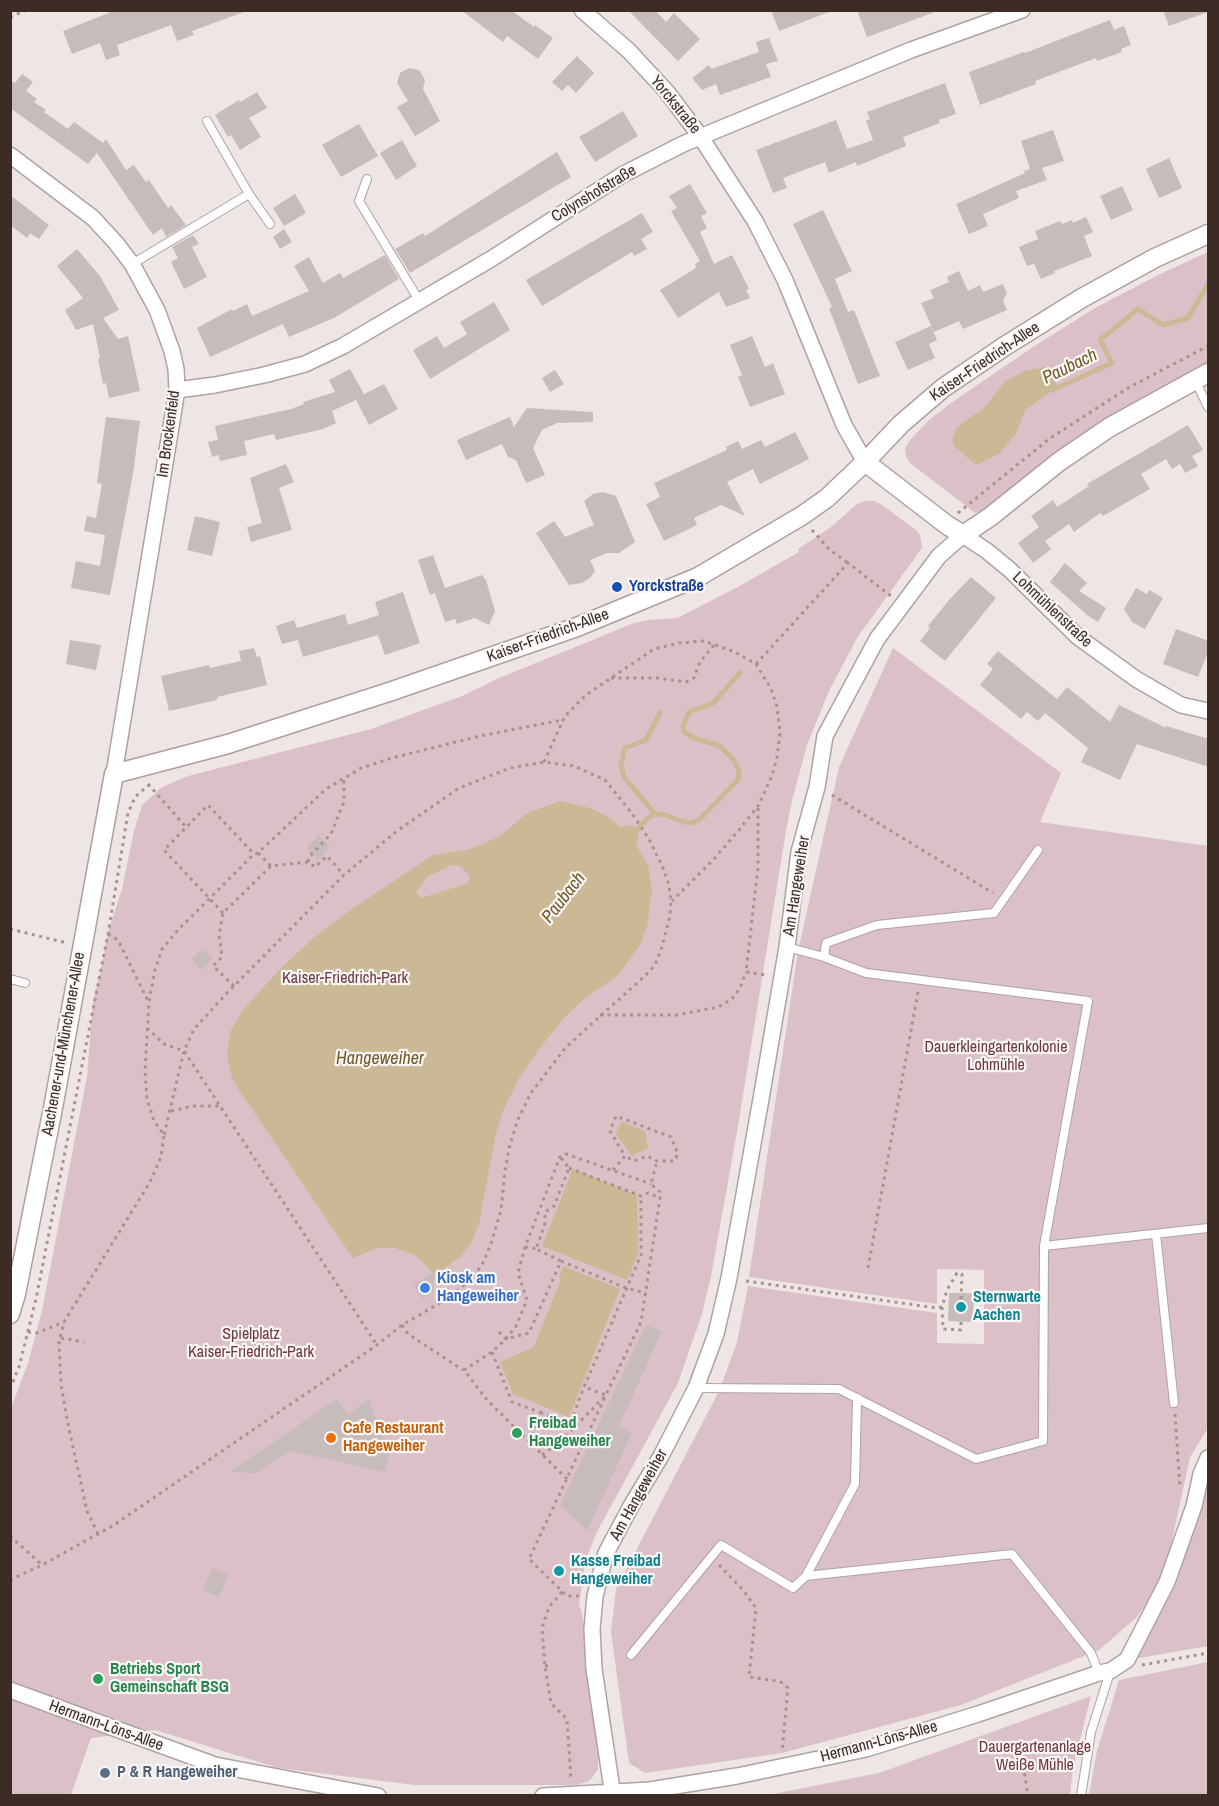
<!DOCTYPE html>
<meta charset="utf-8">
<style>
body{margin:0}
#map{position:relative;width:1219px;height:1806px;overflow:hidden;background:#ede6e5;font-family:"Archivo Narrow",sans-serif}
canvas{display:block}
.frame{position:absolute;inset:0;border:12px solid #3d2b26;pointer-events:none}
</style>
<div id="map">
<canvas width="1219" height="1806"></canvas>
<div class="frame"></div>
</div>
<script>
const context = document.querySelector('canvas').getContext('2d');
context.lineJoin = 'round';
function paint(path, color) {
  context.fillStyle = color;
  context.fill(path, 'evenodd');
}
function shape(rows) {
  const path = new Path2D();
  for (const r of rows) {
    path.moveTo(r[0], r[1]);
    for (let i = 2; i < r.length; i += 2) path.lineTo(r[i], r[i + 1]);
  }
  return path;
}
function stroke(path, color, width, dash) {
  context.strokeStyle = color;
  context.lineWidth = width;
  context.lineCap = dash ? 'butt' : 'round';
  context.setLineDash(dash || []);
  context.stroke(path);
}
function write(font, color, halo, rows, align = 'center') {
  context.font = font + ' "Archivo Narrow",sans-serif';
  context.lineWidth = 4.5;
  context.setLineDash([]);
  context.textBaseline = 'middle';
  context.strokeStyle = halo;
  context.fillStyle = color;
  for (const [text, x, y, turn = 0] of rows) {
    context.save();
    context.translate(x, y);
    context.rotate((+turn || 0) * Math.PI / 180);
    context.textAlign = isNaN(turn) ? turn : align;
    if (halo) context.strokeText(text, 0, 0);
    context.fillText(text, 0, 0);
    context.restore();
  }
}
paint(shape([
 [1208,252,1208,363,1142,398,1105,420,1043,463,982,511,975,513,910,463,906,456,905,448,910,440,929,420,951,403,1033,347,1095,308,1158,275],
 [866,501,874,501,882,505,916,530,920,535,922,548,857,638,829,691,807,745,792,801,786,831,737,1132,711,1276,702,1314,678,1383,597,1532,585,1561,579,1605,582,1612,598,1755,598,1770,589,1781,577,1785,415,1785,278,1768,155,1730,91,1738,71,1795,11,1796,11,1408,28,1363,42,1311,87,1076,93,1001,100,973,108,932,122,889,134,831,142,805,162,787,188,776,371,729,462,696,499,678,634,623,648,620,677,618,736,588,799,552,798,549,831,527,857,504],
 [893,648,1061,773,1040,822,1208,846,1208,1428,1190,1457,1164,1577,1137,1617,1099,1650,961,1705,782,1753,645,1773,629,1763,611,1632,616,1589,720,1389,737,1342,748,1286,937,1313,937,1343,984,1344,984,1270,937,1269,937,1304,749,1277,798,951,839,767],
 [1208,1472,1208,1646,1134,1659,1176,1584],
 [1208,1662,1208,1795,1089,1795,1097,1751,1119,1680],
 [1091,1696,1073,1767,1070,1795,768,1795,879,1773]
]), '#dbc1c7');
paint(shape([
 [1045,367,1058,387,1025,410,1017,432,1000,453,976,465,955,447,952,440,957,427,984,408,1005,382,1024,371],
 [560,801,590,808,606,816,620,827,632,825,639,836,636,845,648,865,652,891,647,927,640,945,618,975,583,1000,565,1017,543,1044,519,1078,502,1113,495,1138,479,1224,471,1243,461,1256,448,1266,434,1274,420,1259,413,1254,395,1248,377,1248,353,1258,237,1087,232,1077,227,1057,230,1032,243,1010,282,967,316,936,352,909,433,855,468,850,499,837,527,813],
 [452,865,460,866,469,875,469,883,421,898,416,893,427,877],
 [621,1122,645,1131,648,1148,632,1156,616,1134],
 [573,1169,637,1195,638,1254,627,1280,542,1246],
 [563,1266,620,1289,569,1417,513,1394,500,1362,534,1347,561,1279,559,1277]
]), '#cbb894');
stroke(shape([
 [1053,390,1112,363,1100,340,1138,309,1163,325,1188,318,1208,284],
 [655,814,624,777,621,765,625,748,646,740,660,713],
 [632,835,649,817,655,814,663,814,684,822,692,823,700,819,738,780,739,771,733,759,720,746,694,738,684,732,683,726,689,712,713,703,740,673]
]), '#cbb894', 5);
paint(shape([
 [116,10,244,10,244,12,192,31,194,35,177,41,171,25,117,45,120,55,106,60,100,43,72,54,63,31],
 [461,10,511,10,534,27,535,25,553,38,538,59,507,36,503,42],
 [628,10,655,10,666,22,674,13,700,39,678,61],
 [771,10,829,10,829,12,779,31],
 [857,10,935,10,935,12,867,37],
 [1163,10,1208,10,1208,12,1169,26],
 [1110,20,1114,30,1124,26,1131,45,1121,49,1122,52,1097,61,1096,58,1035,81,1036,84,980,105,969,72,1024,52,1025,53],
 [769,38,778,61,766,64,771,77,720,95,716,84,702,90,692,78,709,65,711,69,759,52,756,42],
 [577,56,594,73,576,93,568,85,562,91,552,82],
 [409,68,419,70,425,80,423,89,440,121,415,136,397,107,408,101,397,83,400,73],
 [22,74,33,82,26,91,37,99,34,102,46,110,44,112,68,129,74,122,103,143,106,139,126,170,134,165,146,182,149,180,168,208,171,205,186,225,166,237,162,228,153,235,97,153,88,164,13,110,10,113,10,80,15,83],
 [945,83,956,114,939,120,940,123,903,137,906,146,857,166,856,162,829,173,825,162,783,178,787,188,773,193,756,150,836,120,847,149,873,140,866,121,870,119,867,112],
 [257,92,267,108,249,118,261,137,240,150,231,135,228,137,215,115,239,100,240,102],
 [623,111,638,136,595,162,579,137],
 [359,124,378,156,341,177,322,145],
 [1053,130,1064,161,1042,168,1047,180,1016,191,1019,198,983,214,988,226,969,234,956,204,1025,173,1024,171,1030,169,1021,141],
 [402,140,417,166,396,180,380,153],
 [557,152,571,177,410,273,395,249,423,233,425,236],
 [1169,158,1182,188,1159,198,1146,169],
 [690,184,707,213,701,216,707,228,700,232,714,264,732,255,749,289,746,290,750,298,726,307,719,292,678,318,660,290,696,268,695,264,700,261,671,211,677,208,669,196],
 [1122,186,1133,210,1111,220,1100,196],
 [295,194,306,213,284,226,273,208],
 [10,195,49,225,39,239,30,233,27,238,10,225],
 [823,210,852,271,835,279,848,312,854,310,880,376,858,384,829,308,832,307,793,224],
 [642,213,653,232,641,239,647,249,634,256,632,252,542,306,526,280],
 [1086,217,1093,232,1084,236,1092,256,1054,271,1055,273,1041,279,1034,264,1027,266,1019,247,1038,239,1035,231,1060,221,1062,224,1072,220,1073,223],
 [284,229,292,242,280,249,273,237],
 [193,235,199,244,192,247,207,277,184,289,171,262,178,258,172,247],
 [77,249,100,276,119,310,103,318,118,339,128,336,140,391,109,398,106,383,103,384,98,359,100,358,93,324,76,330,65,310,83,298,57,266],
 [385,255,399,279,334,318,289,337,283,324,210,357,197,328,232,309,233,311,247,304,252,316,309,291,294,266,309,257,323,283,340,273,343,278],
 [959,271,968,291,980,285,983,292,1003,284,1007,293,1003,301,1007,310,963,329,959,321,934,332,921,303,934,298,930,290,949,282,947,277],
 [494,302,510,330,430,379,413,350,437,336,444,348,467,334,460,322],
 [931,326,937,340,929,344,935,358,908,370,895,342],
 [752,336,765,367,773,363,785,394,750,407,738,377,742,375,730,345],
 [350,369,364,394,384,384,398,409,369,425,356,400,332,411,336,423,323,429,276,440,274,434,244,441,247,455,220,461,219,455,212,457,208,442,218,440,215,426,291,409,304,404,303,402,335,392,329,380],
 [555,370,564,384,550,392,542,378],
 [527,408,593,412,593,422,557,423,542,430,533,448,545,475,526,483,516,460,508,457,502,444,466,460,457,440,510,417,514,427],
 [106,417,140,421,133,474,110,595,71,588,76,561,100,566,105,535,84,531,87,516,96,518,102,484,97,483],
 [1188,425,1203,450,1192,456,1198,466,1185,473,1180,464,1172,469,1166,459,1141,474,1150,489,1103,516,1100,513,1074,532,1069,524,1045,541,1051,549,1033,563,1018,543,1039,527,1031,516,1053,500,1057,507,1089,486,1087,484],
 [795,432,809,459,760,484,753,469,727,482,745,516,721,505,694,518,697,525,664,541,646,504,660,497,654,483,727,450,726,447,738,441,742,449,761,440,765,447],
 [286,464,294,482,279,488,292,530,251,542,247,527,262,523,250,478],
 [603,492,616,496,635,542,619,553,607,553,590,560,595,571,590,578,582,583,569,585,536,533,554,521,565,537,594,525,584,501,593,494],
 [195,516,220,522,212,556,187,550],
 [433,555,445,588,482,575,486,580,495,611,489,625,475,618,457,624,455,619,445,622,435,593,430,595,418,560],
 [1065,563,1087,583,1079,591,1106,608,1098,622,1087,615,1050,582],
 [971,577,996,598,945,661,920,641,930,628,928,626,949,600],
 [1136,588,1147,594,1149,590,1163,598,1145,629,1132,622,1124,609],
 [403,592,420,643,385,655,378,635,303,657,298,640,282,644,276,626,294,620,297,628,345,614,348,625,379,615,375,602],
 [1176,629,1209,641,1209,649,1198,677,1163,664],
 [70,640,101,645,96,670,66,664],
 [254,648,257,657,260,656,267,685,217,697,217,700,169,711,161,676,209,665,210,668,241,661,239,651],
 [998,651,1057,699,1067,687,1110,722,1119,705,1166,728,1166,726,1209,739,1209,767,1137,744,1120,780,1081,762,1088,748,1045,713,1038,721,1027,712,1021,719,980,685,993,669,987,664],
 [319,835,330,847,318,860,306,848],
 [203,949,213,959,201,970,191,959],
 [436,1270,433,1292,423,1299,414,1285],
 [949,1293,974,1293,973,1322,948,1321],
 [646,1325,662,1331,619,1426,632,1433,587,1531,560,1505],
 [337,1399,348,1414,369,1399,389,1455,386,1472,290,1451,257,1473,229,1472],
 [213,1568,229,1575,219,1597,203,1590]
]), '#c7bcbb');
const lane = shape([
 [207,121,249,194,270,224],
 [367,179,359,201,420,302],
 [132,264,249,194],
 [1195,380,1208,407],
 [787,947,824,957],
 [10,979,25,983],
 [1156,1234,1174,1403],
 [1044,1246,1208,1228],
 [696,1388,839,1389,976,1459,1043,1441,1044,1246,1088,1001,866,973,824,957,826,943,877,925,994,913,1038,850],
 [806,1576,1012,1554,1091,1653,1099,1673],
 [631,1655,721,1545,793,1588,806,1576,855,1484,857,1398],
 [1081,1796,1091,1732,1110,1672]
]);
const street = shape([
 [582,10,629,51,667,92,700,136,755,221,785,280,844,425,865,462],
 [10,155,93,218,116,243,132,264,157,310,172,351,176,369,177,390,114,774],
 [177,390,215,385,264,375,305,364,343,346,491,259,622,175,683,144,911,50,1022,10],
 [10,1690,215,1765,378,1796],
 [543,1796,650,1790,737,1776,866,1749,978,1714,1099,1673,1110,1671,1127,1660,1167,1582,1194,1506,1201,1474,1208,1458],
 [613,1796,594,1669,592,1629,595,1596,606,1553,631,1506,661,1456,696,1388,716,1334,729,1278,761,1099,787,947,799,852,817,787,825,736,877,639,939,556,963,535,987,551,1010,570,1078,637,1136,679,1181,705,1208,711]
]);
const secondary = shape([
 [865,462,947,525,963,535,990,517,1060,461,1110,427,1208,373],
 [10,1314,16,1294,53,1108,114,774,228,744,392,691,577,627,698,577,803,515,827,498,865,462,901,424,943,388,1005,346,1082,298,1155,258,1208,234]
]);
stroke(lane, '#aea3a0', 10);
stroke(street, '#aea3a0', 18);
stroke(secondary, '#af9f9c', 21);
stroke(shape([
 [10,17,27,10],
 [958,513,1049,439,1128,388,1208,346],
 [812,530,829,549,848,563],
 [756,664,848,563,891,596],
 [611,678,657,678,686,682,694,678,700,662,715,644],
 [10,719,11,719],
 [544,762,565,716,586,695,654,649,679,643,704,641,735,652,756,664,771,689,777,706,780,733,777,757,772,776,758,806,739,830,714,859,672,901],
 [148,784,186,827],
 [832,795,993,893],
 [758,808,758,867,746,972,766,975],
 [258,853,271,866,308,862,315,867,327,856,344,875],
 [308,862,309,857,331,834,344,802,344,778],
 [223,913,164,850,208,805,254,854],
 [10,929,67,943],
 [108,934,118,940,148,1001],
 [234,986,213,966,222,957,219,935,223,913,271,866],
 [600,1015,677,1015,718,1007,732,999,740,988,746,972],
 [147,1028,164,1044,184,1051,377,1345],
 [171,1111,193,1106,219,1106],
 [561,1158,569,1168,554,1206,545,1212,545,1224,536,1249,561,1261],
 [569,1168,641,1196,648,1193,660,1198],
 [613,1170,625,1156,610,1131,616,1116,671,1137,678,1154,674,1161,657,1161,647,1156,634,1161,625,1156],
 [525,1247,536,1249],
 [868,1268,918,992],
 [746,1281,937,1308,942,1307,947,1290,957,1273,962,1274,961,1299],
 [942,1307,943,1329,961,1330,961,1322],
 [402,1325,408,1334,463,1370],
 [28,1332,37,1333,64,1322],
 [499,1332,506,1339,529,1333,561,1261,626,1288,646,1293],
 [61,1338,84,1342],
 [492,1352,512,1402,542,1413],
 [10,1389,19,1367,36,1299,108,934,128,813,135,797,149,785],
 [1175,1414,1180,1488],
 [529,1442,542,1413,561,1420,572,1419,584,1387],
 [542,1455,560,1442,606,1395,641,1322,660,1198,660,1192,651,1184,657,1161],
 [567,1479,487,1400,464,1370,492,1352,506,1339,516,1326,527,1300,518,1273,525,1247,560,1157,566,1154,651,1184],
 [98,1534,87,1511,69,1429,61,1385,59,1342,64,1322,150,1182,161,1157,164,1135,154,1121,147,1099,145,1071,149,1002,155,970,162,949,178,930,254,854,258,853,326,789,361,768,392,758,480,736,562,720],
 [10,1536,42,1565],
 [719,1565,743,1590,756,1608,749,1677,777,1681,783,1683,788,1688,782,1752],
 [10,1580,42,1565,114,1525,377,1345,402,1325,445,1300,468,1282,482,1265,491,1244,501,1210,505,1171,510,1144,519,1117,531,1093,566,1047,646,975,655,965,661,950,670,916,671,901,669,885,663,868,649,839,631,812,605,780,574,766,544,762,510,768,459,788,397,831,344,875,227,993,194,1029,184,1051,164,1135],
 [562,1592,549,1607,542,1628,545,1666,551,1703,567,1719,571,1780],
 [579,1596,567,1596,529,1559,606,1395,584,1387,641,1255,641,1196],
 [1142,1665,1208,1653],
 [545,1666,551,1665],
 [1021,1751,1028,1796]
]), '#ad9089', 3, [3, 4.5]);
stroke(lane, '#fff', 8);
stroke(street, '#fff', 15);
stroke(secondary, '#fff', 18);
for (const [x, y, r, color] of [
 [617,587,6,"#1a4fb4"],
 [425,1288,6,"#3f7fe0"],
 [961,1307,6,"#0f9aa8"],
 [517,1433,6,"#2e9e5b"],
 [331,1438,6,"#e8710a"],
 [559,1571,6,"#0f9aa8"],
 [98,1679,6,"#2e9e5b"],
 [105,1773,6,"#5c6f8a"]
]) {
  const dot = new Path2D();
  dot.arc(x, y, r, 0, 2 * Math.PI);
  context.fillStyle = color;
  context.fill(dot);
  stroke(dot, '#f9f6f6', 2);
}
write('16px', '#3d2b26', '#f9f6f6', [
 ["Yorckstraße",675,105,51],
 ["Colynshofstraße",594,194,-31],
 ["Kaiser-Friedrich-Allee",985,362,-34],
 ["Im Brockenfeld",169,434,-82],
 ["Lohmühlenstraße",1052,610,43],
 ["Kaiser-Friedrich-Allee",548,636,-20],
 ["Am Hangeweiher",797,886,-81],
 ["Aachener-und-Münchener-Allee",64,1044,-80],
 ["Am Hangeweiher",639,1495,-61],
 ["Hermann-Löns-Allee",106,1726,20],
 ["Hermann-Löns-Allee",879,1742,-15]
]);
write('bold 16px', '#164399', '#f9f6f6', [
 ["Yorckstraße",629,587]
], 'left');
write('16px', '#6f353c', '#f9f6f6', [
 ["Kaiser-Friedrich-Park",345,979],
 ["Dauerkleingartenkolonie",996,1048],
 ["Lohmühle",996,1066],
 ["Spielplatz",251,1335],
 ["Kaiser-Friedrich-Park",251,1353],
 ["Dauergartenanlage",1035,1748],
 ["Weiße Mühle",1035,1766]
]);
write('bold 16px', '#366cbe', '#f9f6f6', [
 ["Kiosk am",437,1279],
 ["Hangeweiher",437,1297]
], 'left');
write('bold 16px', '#0d838f', '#f9f6f6', [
 ["Sternwarte",973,1298],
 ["Aachen",973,1316],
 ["Kasse Freibad",571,1562],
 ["Hangeweiher",571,1580]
], 'left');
write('bold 16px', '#27864d', '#f9f6f6', [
 ["Freibad",529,1424],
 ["Hangeweiher",529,1442],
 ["Betriebs Sport",110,1670],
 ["Gemeinschaft BSG",110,1688]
], 'left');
write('bold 16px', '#c56008', '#f9f6f6', [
 ["Cafe Restaurant",343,1429],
 ["Hangeweiher",343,1447]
], 'left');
write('bold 16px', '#4e5e75', '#f9f6f6', [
 ["P & R Hangeweiher",117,1773]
], 'left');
write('italic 18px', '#735926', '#f9f6f6', [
 ["Paubach",1070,367,-26],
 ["Paubach",564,898,-52],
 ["Hangeweiher",380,1059]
]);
</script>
